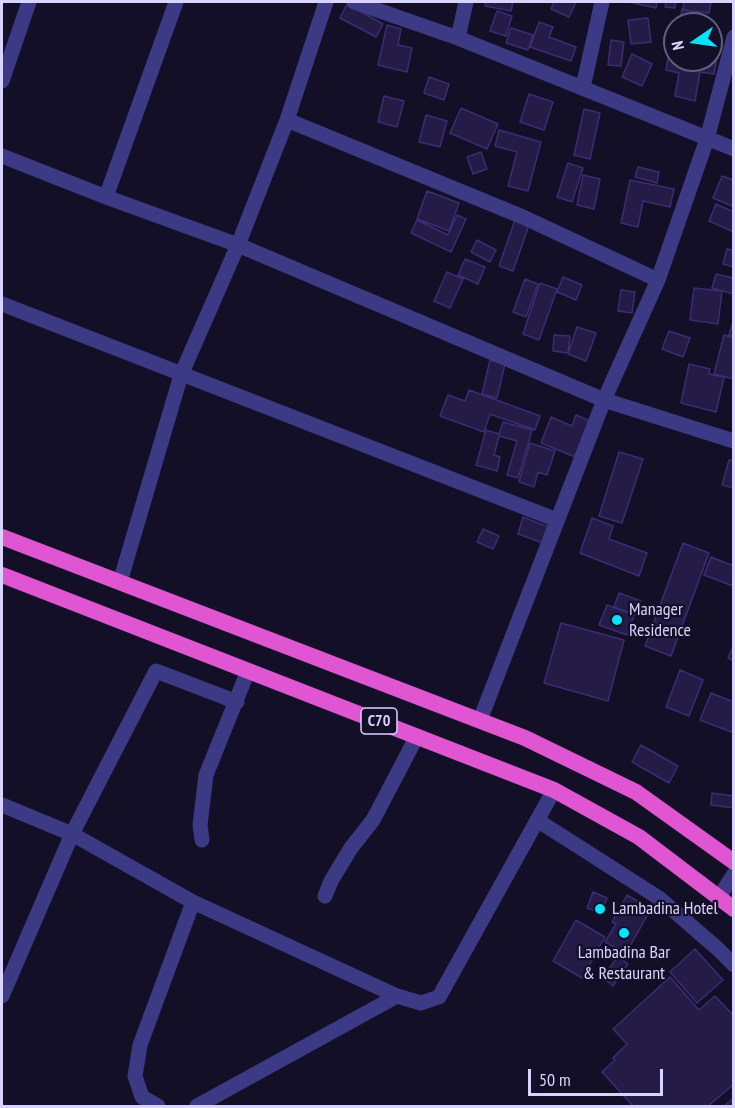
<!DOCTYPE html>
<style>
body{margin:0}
#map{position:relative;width:735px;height:1108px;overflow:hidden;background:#130f26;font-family:"PT Sans Narrow",sans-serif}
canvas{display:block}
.frame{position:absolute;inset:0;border:3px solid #d9d4ff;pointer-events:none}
.north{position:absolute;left:663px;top:12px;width:60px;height:60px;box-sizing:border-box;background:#130f26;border:2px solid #625e7d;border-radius:50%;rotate:257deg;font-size:16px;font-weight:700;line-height:24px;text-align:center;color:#d9d4ff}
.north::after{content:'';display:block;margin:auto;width:21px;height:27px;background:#00e5ff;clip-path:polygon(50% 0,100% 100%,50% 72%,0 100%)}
.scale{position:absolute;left:528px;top:1069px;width:135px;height:27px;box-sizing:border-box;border:3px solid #d9d4ff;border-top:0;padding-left:8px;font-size:18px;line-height:21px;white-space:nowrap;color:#d9d4ff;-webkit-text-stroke:4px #130f26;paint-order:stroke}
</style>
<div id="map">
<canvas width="735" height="1108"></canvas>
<div class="frame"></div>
<div class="north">N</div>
<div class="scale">50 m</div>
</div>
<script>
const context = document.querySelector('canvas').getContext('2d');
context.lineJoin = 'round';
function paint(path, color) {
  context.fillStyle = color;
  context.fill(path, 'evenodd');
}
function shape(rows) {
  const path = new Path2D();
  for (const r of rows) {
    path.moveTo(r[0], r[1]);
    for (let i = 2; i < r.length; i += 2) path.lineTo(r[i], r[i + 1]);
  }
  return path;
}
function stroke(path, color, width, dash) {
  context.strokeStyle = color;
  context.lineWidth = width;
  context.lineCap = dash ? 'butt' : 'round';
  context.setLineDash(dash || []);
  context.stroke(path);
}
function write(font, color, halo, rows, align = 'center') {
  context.font = font + ' "PT Sans Narrow",sans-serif';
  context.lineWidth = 4.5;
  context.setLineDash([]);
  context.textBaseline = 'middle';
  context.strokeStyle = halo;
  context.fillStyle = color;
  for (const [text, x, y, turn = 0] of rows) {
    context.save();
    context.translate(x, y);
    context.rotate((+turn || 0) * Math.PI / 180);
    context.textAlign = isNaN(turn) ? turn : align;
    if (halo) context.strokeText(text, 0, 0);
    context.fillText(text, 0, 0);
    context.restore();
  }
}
const building = shape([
 [486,2,513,2,511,11,485,6,486,2],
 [554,2,576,2,569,17,551,9,554,2],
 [629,2,657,2,656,8,629,2],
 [666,2,676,2,675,8,665,7,666,2],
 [684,2,711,2,709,13,683,10,684,2],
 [347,4,383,24,376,37,340,18,347,4],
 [682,9,702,14,700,24,680,19,682,9],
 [497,11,512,16,506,36,490,31,497,11],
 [648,18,651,42,631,44,628,20,648,18],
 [539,22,553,27,549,37,576,47,571,61,530,47,539,22],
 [387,25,401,29,398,45,412,48,407,72,378,65,387,25],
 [511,28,533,35,528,50,506,43,511,28],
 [611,40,624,42,621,66,608,65,611,40],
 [675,50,675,60,711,60,711,56,717,57,714,74,700,72,695,101,675,96,679,73,666,70,668,59,673,60,675,50],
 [632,54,652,64,642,86,622,77,632,54],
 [429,77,449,84,444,100,424,93,429,77],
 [529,94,553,102,544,130,520,122,529,94],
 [384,96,404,101,397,127,378,122,384,96],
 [461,108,498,124,487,149,450,133,461,108],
 [584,109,600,113,590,159,574,155,584,109],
 [426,115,447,121,440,147,419,142,426,115],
 [499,130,541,142,528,191,508,186,517,152,495,146,499,130],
 [481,152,487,169,473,174,467,157,481,152],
 [568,163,583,168,572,202,557,197,568,163],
 [638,167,659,172,657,183,635,177,638,167],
 [583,175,600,179,594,209,577,205,583,175],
 [722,176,734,180,734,207,713,198,722,176],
 [630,180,674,189,670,207,643,201,638,227,621,223,630,180],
 [427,191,459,203,449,231,417,219,427,191],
 [716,204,734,212,734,232,709,221,716,204],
 [457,215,466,219,451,252,411,233,417,220,448,235,457,215],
 [516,217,530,222,513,271,499,266,516,217],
 [477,240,496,250,490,262,471,252,477,240],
 [727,249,734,251,734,267,723,264,727,249],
 [465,259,485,267,478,284,458,275,465,259],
 [447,272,463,279,450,308,434,301,447,272],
 [716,274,733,278,734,275,734,294,712,288,716,274],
 [563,277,582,285,576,300,557,292,563,277],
 [525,279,538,284,526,317,513,312,525,279],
 [540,283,557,289,539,340,523,334,540,283],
 [694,288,722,291,718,324,690,320,694,288],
 [621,290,635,292,632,313,618,311,621,290],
 [734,319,734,336,729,335,734,319],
 [577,327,596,333,586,361,568,354,577,327],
 [669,331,690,338,683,357,662,349,669,331],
 [554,335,570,336,568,353,553,351,554,335],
 [724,335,734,338,734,379,714,374,724,335],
 [490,360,505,364,497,398,482,394,490,360],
 [689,364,710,369,709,374,724,377,716,412,681,403,689,364],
 [469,390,540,416,535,430,490,414,484,432,440,416,448,395,465,401,469,390],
 [576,415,590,421,575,457,541,443,551,417,572,426,576,415],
 [503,422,532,430,518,478,507,475,517,441,499,436,494,455,500,457,497,471,476,465,486,430,499,434,503,422],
 [530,443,555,451,547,475,538,472,534,487,519,482,530,443],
 [619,452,643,459,622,523,599,516,619,452],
 [729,460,734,461,734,488,722,485,729,460],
 [523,517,549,527,543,543,518,534,523,517],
 [592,518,613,526,609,539,647,553,639,576,580,553,592,518],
 [483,529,499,536,493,549,477,542,483,529],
 [683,543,709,553,671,656,645,646,683,543],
 [711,557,734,566,733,586,704,575,711,557],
 [619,593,641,601,636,615,614,607,619,593],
 [607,605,634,615,627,635,599,625,607,605],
 [561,623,624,640,608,701,544,683,561,623],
 [734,645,734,661,728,658,734,645],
 [680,670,703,680,689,716,666,707,680,670],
 [711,693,734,702,734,733,700,720,711,693],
 [641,745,678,766,669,783,632,762,641,745],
 [712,793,734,796,734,808,711,805,712,793],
 [593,892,607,898,601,913,587,908,593,892],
 [627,895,651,909,626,953,605,942,616,924,612,922,627,895],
 [576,920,605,937,582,978,553,961,576,920],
 [695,949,723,980,697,1003,670,972,695,949],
 [618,956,628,964,613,986,603,978,618,956],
 [670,977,699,1010,715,996,734,1016,734,1084,708,1106,633,1106,602,1072,615,1060,613,1058,627,1044,613,1029,670,977],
 [734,1098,734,1106,724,1106,734,1098]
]);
paint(building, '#241b47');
stroke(building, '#3b2d73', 1.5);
stroke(shape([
 [354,2,458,38,734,149],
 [458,38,466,2],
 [2,81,29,2],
 [583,87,602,2],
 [287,120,523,217,658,280],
 [2,156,106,197,238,245,604,400,734,441],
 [106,197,176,2],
 [2,304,557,520],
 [120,582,181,375,238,245,287,120,326,2],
 [480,720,604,400,658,280,707,139,734,37],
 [2,805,72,834,193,902,397,996,421,1003,439,997,554,790],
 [537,820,659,898,718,949,734,965],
 [202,840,200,825,206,775,248,671],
 [325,896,331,881,351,848,373,820,417,736],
 [719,897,734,874],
 [2,996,72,834,156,671,237,702],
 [158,1106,142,1097,135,1076,140,1045,193,902],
 [197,1106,397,996]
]), '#3d3a85', 15);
stroke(shape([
 [2,537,525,738,636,792,734,862],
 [2,575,554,790,639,837,734,909]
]), '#e055d1', 16);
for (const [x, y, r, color] of [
 [617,620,6,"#00e5ff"],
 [600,909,6,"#00e5ff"],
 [624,933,6,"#00e5ff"]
]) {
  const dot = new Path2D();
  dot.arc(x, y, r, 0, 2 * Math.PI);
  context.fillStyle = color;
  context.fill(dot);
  stroke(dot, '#130f26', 2);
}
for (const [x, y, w] of [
 [379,721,36]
]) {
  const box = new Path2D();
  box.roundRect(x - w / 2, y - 13, w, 26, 4.5);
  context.fillStyle = '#130f26';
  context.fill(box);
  stroke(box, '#d9d4ff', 1.5);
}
write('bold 16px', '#d9d4ff', null, [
 ["C70",379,721]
]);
write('18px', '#d9d4ff', '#130f26', [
 ["Manager",629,610],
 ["Residence",629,631],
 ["Lambadina Hotel",612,909],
 ["Lambadina Bar",624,953,"center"],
 ["& Restaurant",624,974,"center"]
], 'left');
</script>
